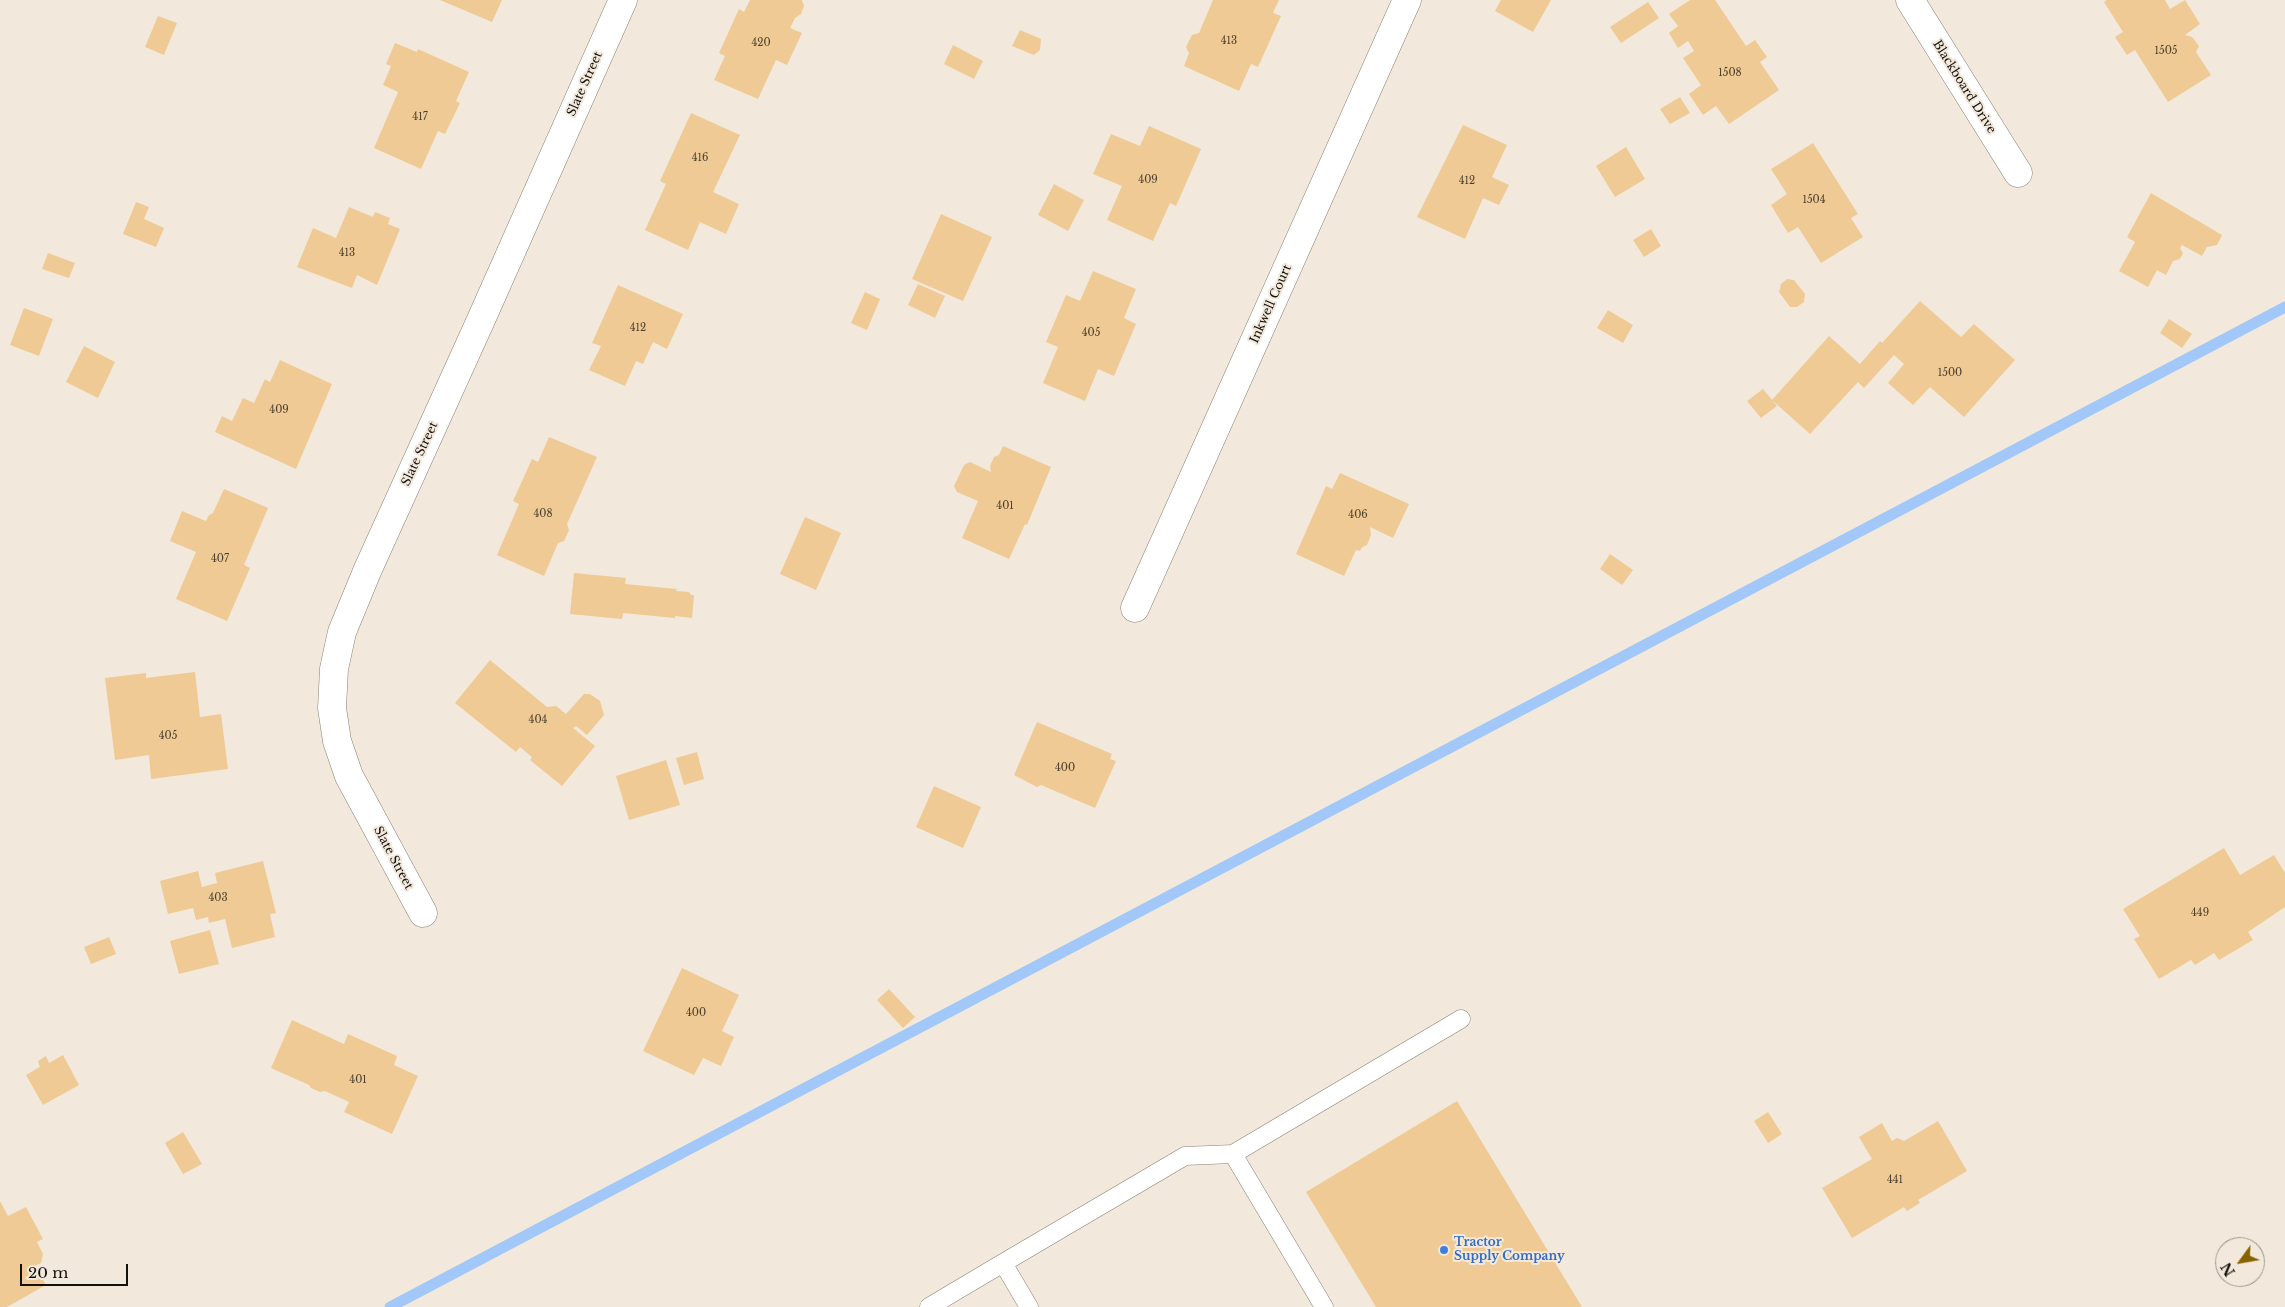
<!DOCTYPE html>
<style>
body{margin:0}
#map{position:relative;width:2285px;height:1307px;overflow:hidden;background:#f2e9dc;font-family:"Libre Baskerville",serif}
canvas{display:block}
.north{position:absolute;left:2215px;top:1237px;width:50px;height:50px;box-sizing:border-box;background:#f2e9dc;border:1px solid #999389;border-radius:50%;rotate:238deg;font-size:14px;font-weight:700;line-height:20px;text-align:center;color:#14110c}
.north::after{content:'';display:block;margin:auto;width:18px;height:22px;background:#876300;clip-path:polygon(50% 0,100% 100%,50% 72%,0 100%)}
.scale{position:absolute;left:20px;top:1264px;width:108px;height:22px;box-sizing:border-box;border:2px solid #14110c;border-top:0;padding-left:6px;font-size:15px;line-height:18px;white-space:nowrap;color:#14110c;-webkit-text-stroke:4px #f2e9dc;paint-order:stroke}
</style>
<div id="map">
<canvas width="2285" height="1307"></canvas>
<div class="north">N</div>
<div class="scale">20 m</div>
</div>
<script>
const context = document.querySelector('canvas').getContext('2d');
context.lineJoin = 'round';
function shape(rows) {
  const path = new Path2D();
  for (const r of rows) {
    path.moveTo(r[0], r[1]);
    for (let i = 2; i < r.length; i += 2) path.lineTo(r[i], r[i + 1]);
  }
  return path;
}
function stroke(path, color, width, dash) {
  context.strokeStyle = color;
  context.lineWidth = width;
  context.lineCap = dash ? 'butt' : 'round';
  context.setLineDash(dash || []);
  context.stroke(path);
}
function paint(path, color) {
  context.fillStyle = color;
  context.fill(path, 'evenodd');
}
function write(font, color, halo, rows, align = 'center') {
  context.font = font + ' "Libre Baskerville",serif';
  context.lineWidth = 4;
  context.setLineDash([]);
  context.textBaseline = 'middle';
  context.strokeStyle = halo;
  context.fillStyle = color;
  for (const [text, x, y, turn = 0] of rows) {
    context.save();
    context.translate(x, y);
    context.rotate((+turn || 0) * Math.PI / 180);
    context.textAlign = isNaN(turn) ? turn : align;
    if (halo) context.strokeText(text, 0, 0);
    context.fillText(text, 0, 0);
    context.restore();
  }
}
stroke(shape([
 [390,1307,2285,307]
]), '#a1c8f9', 11);
paint(shape([
 [440,0,502,0,492,22],
 [750,0,802,0,804,6,801,14,795,18,790,28,802,33,787,65,776,60,758,99,714,80,725,56,719,53,739,9,744,12],
 [1213,0,1279,0,1273,13,1281,16,1258,67,1251,64,1239,91,1184,66,1189,53,1186,47,1192,35,1199,33],
 [1501,0,1551,0,1533,32,1495,11],
 [1690,0,1715,0,1746,46,1755,40,1767,57,1760,62,1779,90,1729,124,1716,106,1703,115,1689,94,1701,85,1683,58,1694,51,1688,41,1678,48,1669,33,1678,26,1669,14],
 [2107,0,2165,0,2170,9,2185,0,2200,24,2185,35,2192,37,2199,46,2196,52,2211,75,2168,102,2135,50,2127,55,2115,37,2123,32,2104,2],
 [1648,2,1659,18,1621,43,1610,27],
 [158,16,177,23,164,55,145,47],
 [1020,30,1041,39,1040,50,1034,55,1012,46],
 [395,43,417,52,418,49,469,72,456,101,460,103,445,134,438,131,421,169,374,148,398,92,383,85,391,66,386,64],
 [953,45,983,61,974,79,944,64],
 [1680,97,1690,113,1670,124,1660,109],
 [691,113,740,135,713,192,739,204,726,234,700,222,688,250,645,230,666,184,660,181],
 [1463,125,1507,145,1492,177,1509,185,1499,205,1483,198,1465,239,1417,217],
 [1149,126,1201,149,1176,206,1170,203,1153,241,1107,220,1122,186,1093,174,1111,134,1140,146],
 [1813,143,1858,214,1851,218,1863,237,1821,263,1798,227,1788,233,1771,205,1787,194,1771,169],
 [1626,147,1645,179,1615,197,1596,166],
 [1054,184,1084,200,1068,231,1038,215],
 [2151,193,2222,235,2217,245,2207,247,2202,256,2182,245,2180,248,2183,253,2180,259,2173,261,2166,275,2157,270,2148,287,2119,271,2135,242,2127,237],
 [136,202,149,207,144,219,164,228,156,247,123,234],
 [349,207,373,217,375,212,390,218,388,224,400,229,377,285,357,275,352,288,297,267,313,228,336,238],
 [941,214,992,237,963,301,912,279],
 [1651,229,1661,246,1644,257,1633,240],
 [48,253,75,263,69,278,42,269],
 [1093,271,1136,289,1124,318,1136,324,1114,376,1098,369,1085,401,1043,383,1058,347,1046,342,1066,295,1080,301],
 [1787,279,1794,280,1805,294,1804,302,1797,307,1790,307,1779,292,1781,284],
 [918,284,945,296,935,318,908,305],
 [618,285,683,314,667,349,653,342,643,364,636,361,625,386,589,370,601,346,592,343],
 [865,292,880,299,867,330,851,323],
 [1920,301,1961,337,1974,324,2015,360,1964,417,1930,387,1913,405,1888,383,1904,364,1894,355,1864,388,1858,382,1810,434,1772,400,1829,336,1860,364,1880,341,1882,343],
 [24,308,53,319,39,356,10,345],
 [1608,310,1633,325,1623,343,1597,328],
 [2169,319,2192,334,2182,348,2160,333],
 [84,346,115,362,98,398,66,382],
 [280,360,332,384,296,469,215,432,222,416,232,421,243,398,254,403,265,379,270,382],
 [1763,389,1777,406,1761,418,1747,401],
 [549,437,597,457,567,524,569,530,564,541,558,543,544,576,497,555,519,504,513,501,532,459,538,462],
 [1003,446,1051,467,1027,525,1025,524,1009,559,962,538,978,501,957,492,954,486,964,465,970,462,991,472,990,466,994,457,999,455],
 [1340,473,1409,504,1393,538,1370,527,1371,535,1367,545,1362,547,1360,551,1356,550,1344,576,1296,554,1326,486,1332,489],
 [224,489,268,508,244,565,250,568,227,621,176,599,196,552,170,541,182,511,206,521,209,515,213,513],
 [805,517,841,533,816,590,780,574],
 [1610,554,1633,570,1622,585,1600,569],
 [574,573,626,578,625,584,677,589,676,591,689,592,691,595,694,595,692,618,675,616,675,618,623,613,622,619,570,614],
 [490,660,547,707,556,706,566,714,584,694,590,694,600,701,604,715,587,735,576,726,573,728,595,746,562,786,530,760,532,757,520,747,516,752,455,703],
 [195,672,200,717,221,714,228,769,151,779,149,755,115,760,105,678,146,673,146,678],
 [1037,722,1112,754,1110,759,1116,761,1095,808,1041,785,1037,787,1014,775],
 [697,752,704,779,684,785,676,758],
 [666,760,680,805,629,820,616,776],
 [934,786,981,807,963,848,916,827],
 [2224,848,2240,875,2274,855,2285,873,2285,907,2248,932,2253,940,2219,960,2214,953,2195,965,2191,960,2159,979,2134,939,2140,936,2123,909],
 [263,861,276,913,270,914,275,937,232,948,225,919,209,923,208,917,196,920,193,908,168,914,160,881,198,871,202,887,217,883,215,873],
 [210,930,219,964,179,974,170,941],
 [109,937,116,954,91,964,84,947],
 [682,968,739,995,722,1031,734,1037,721,1066,703,1058,694,1075,643,1051],
 [889,989,915,1017,903,1028,877,1000],
 [292,1020,344,1044,348,1034,397,1056,394,1065,418,1076,392,1134,344,1112,349,1102,325,1091,320,1092,311,1088,309,1085,271,1068],
 [63,1055,79,1085,43,1105,26,1075,40,1067,38,1061,46,1056,49,1063],
 [1457,1101,1582,1307,1376,1307,1306,1192],
 [1768,1112,1782,1134,1768,1143,1754,1121],
 [1938,1121,1967,1171,1918,1200,1920,1203,1907,1211,1904,1207,1852,1238,1822,1188,1872,1159,1859,1137,1882,1123,1892,1141,1897,1138,1904,1141],
 [183,1132,202,1164,183,1174,165,1143],
 [0,1201,8,1216,26,1207,43,1239,37,1242,43,1254,41,1263,35,1266,46,1285,7,1307,0,1307]
]), '#efca94');
const service = shape([
 [1233,1154,1461,1019],
 [929,1307,1003,1263],
 [1029,1307,1003,1263,1185,1156,1233,1154,1324,1307]
]);
const minor = shape([
 [1910,0,2018,173],
 [1135,608,1407,0],
 [423,913,349,776,337,741,332,708,334,669,342,632,368,569,480,322,623,0]
]);
stroke(service, '#888074', 19);
stroke(minor, '#888074', 29);
stroke(service, '#fff', 18);
stroke(minor, '#fff', 28);
for (const [x, y, r, color] of [
 [1444,1250,5,"#3f7fe0"]
]) {
  const dot = new Path2D();
  dot.arc(x, y, r, 0, 2 * Math.PI);
  context.fillStyle = color;
  context.fill(dot);
  stroke(dot, '#f2e9dc', 2);
}
write('10px', '#4b3f2e', null, [
 ["413",1229,41],
 ["420",761,43],
 ["1505",2166,51],
 ["1508",1730,73],
 ["417",420,117],
 ["416",700,158],
 ["409",1148,180],
 ["412",1467,181],
 ["1504",1814,200],
 ["413",347,253],
 ["412",638,328],
 ["405",1091,333],
 ["1500",1950,373],
 ["409",279,410],
 ["401",1005,506],
 ["408",543,514],
 ["406",1358,515],
 ["407",220,559],
 ["404",538,720],
 ["405",168,736],
 ["400",1065,768],
 ["403",218,898],
 ["449",2200,913],
 ["400",696,1013],
 ["401",358,1080],
 ["441",1895,1180]
]);
write('12px', '#14110c', '#f2e9dc', [
 ["Slate Street",585,84,-66],
 ["Blackboard Drive",1964,87,58],
 ["Inkwell Court",1271,304,-66],
 ["Slate Street",420,454,-65],
 ["Slate Street",393,858,62]
]);
write('bold 12px', '#366cbe', '#f2e9dc', [
 ["Tractor",1454,1243],
 ["Supply Company",1454,1257]
], 'left');
</script>
